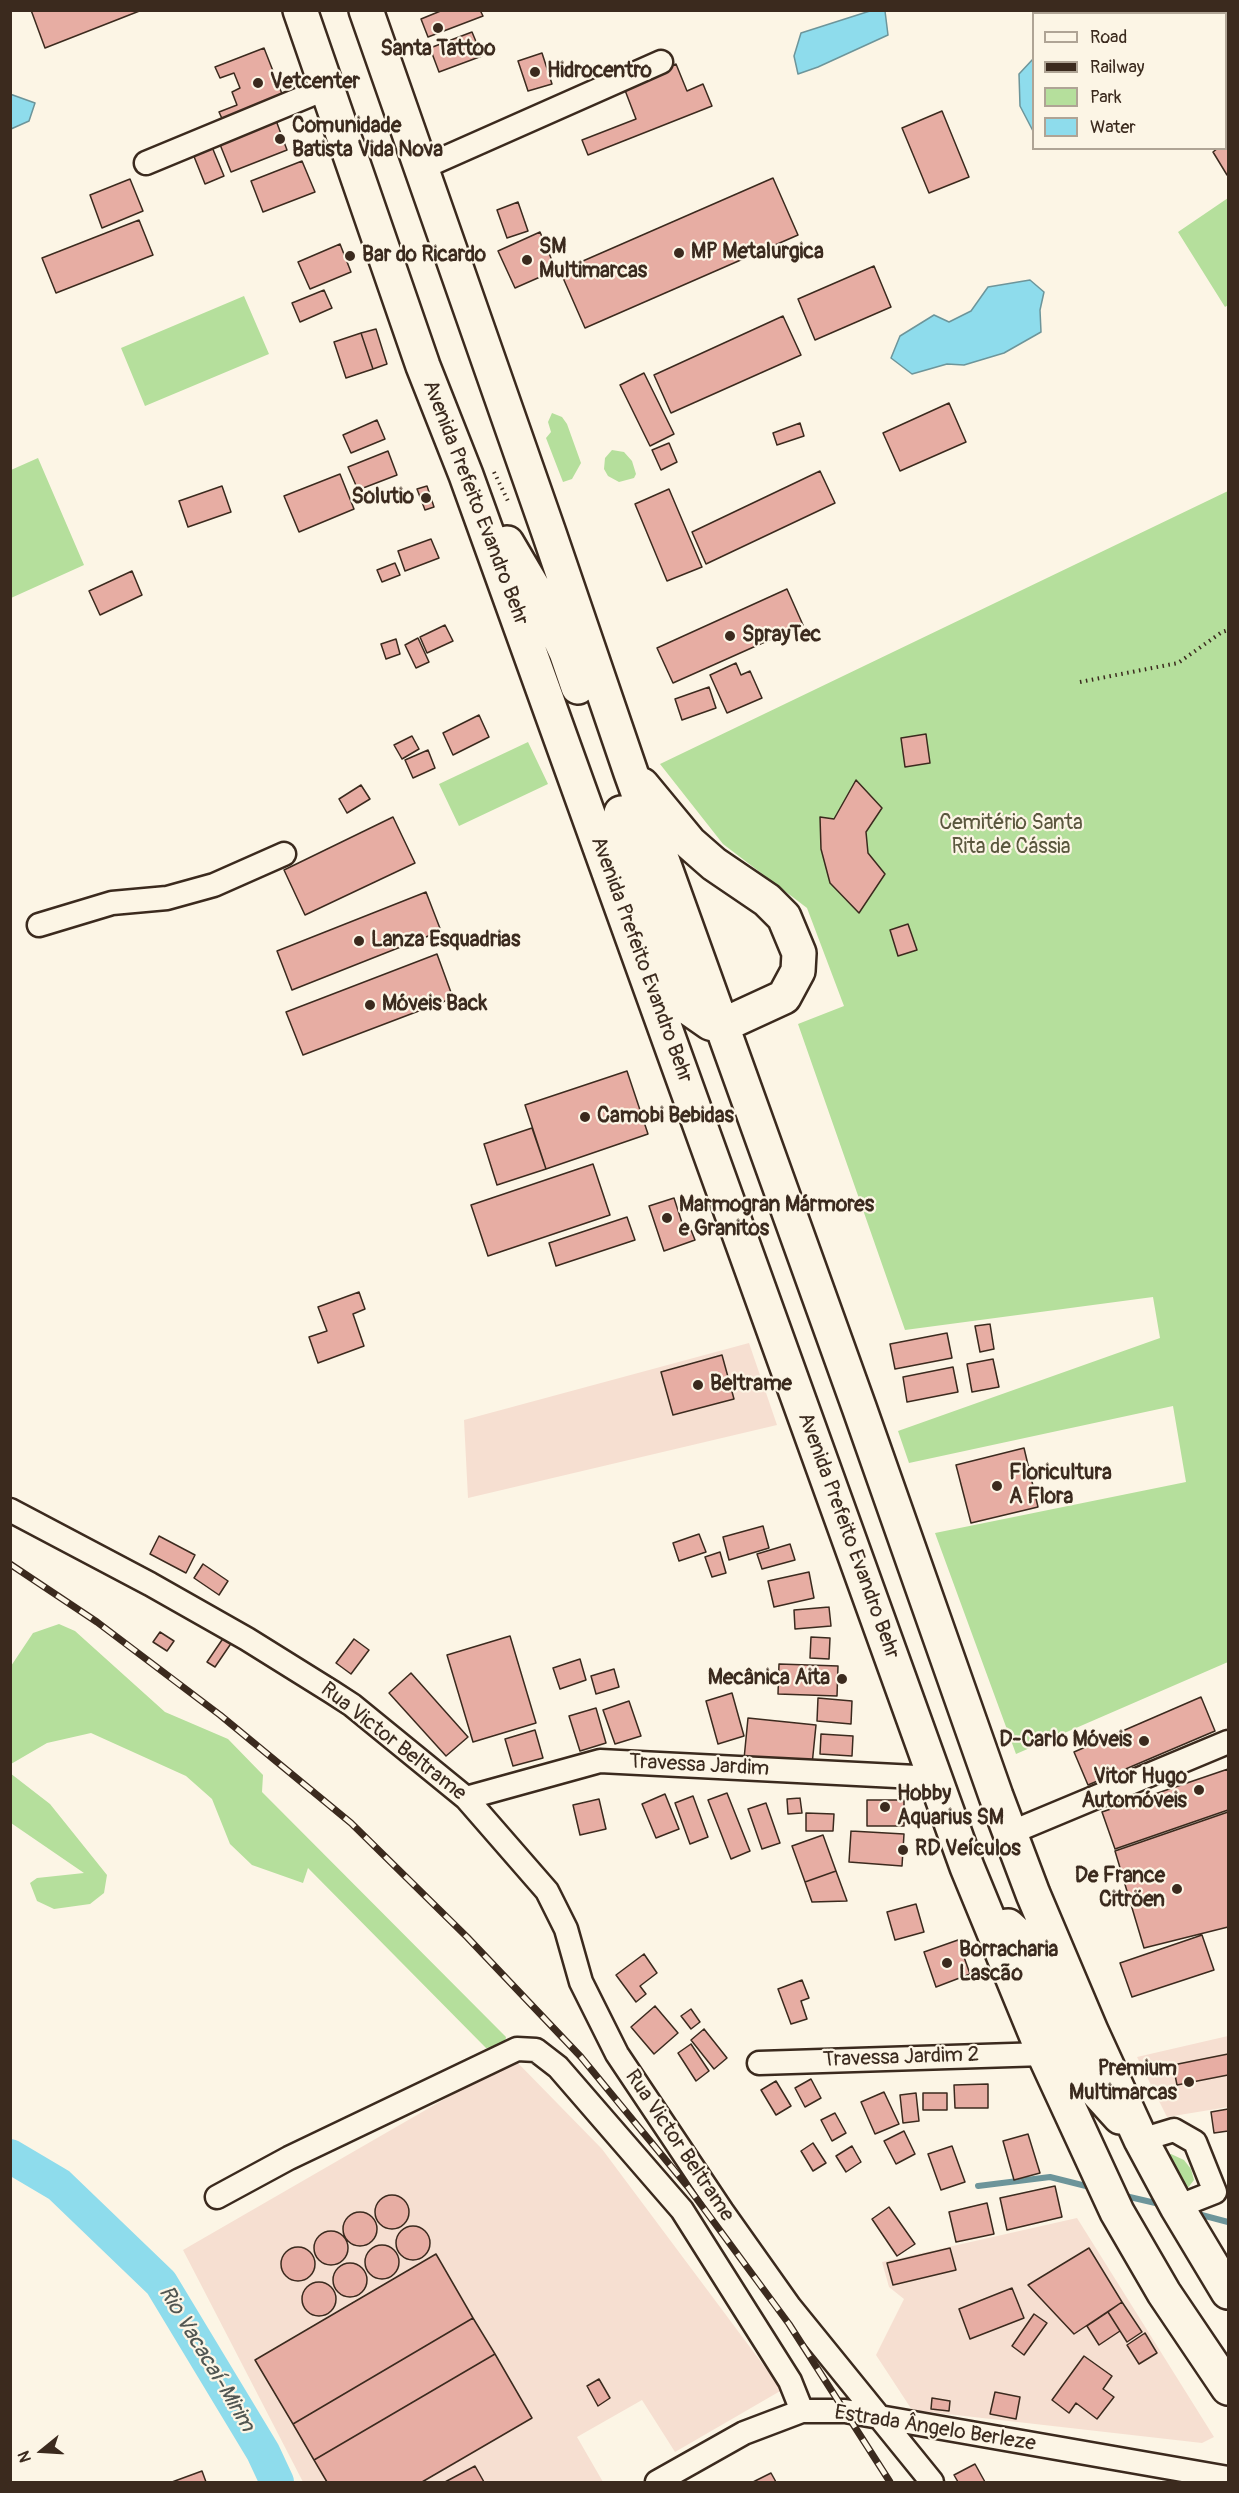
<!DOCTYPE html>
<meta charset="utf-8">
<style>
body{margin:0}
#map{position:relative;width:1239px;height:2493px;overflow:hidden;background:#fcf5e5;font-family:Pangolin,sans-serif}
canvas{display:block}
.frame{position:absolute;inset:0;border:12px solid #3b2a1e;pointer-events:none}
.legend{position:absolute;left:1032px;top:12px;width:195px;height:138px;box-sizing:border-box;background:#fcf5e5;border:2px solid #afa495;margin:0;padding:8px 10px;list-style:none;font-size:18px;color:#3b2a1e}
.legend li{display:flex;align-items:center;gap:12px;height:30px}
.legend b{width:30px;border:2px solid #afa495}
.north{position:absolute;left:12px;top:2421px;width:60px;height:60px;-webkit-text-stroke:4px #fcf5e5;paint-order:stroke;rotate:252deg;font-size:16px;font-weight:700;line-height:24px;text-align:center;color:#3b2a1e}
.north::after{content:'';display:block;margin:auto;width:21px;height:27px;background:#3b2a1e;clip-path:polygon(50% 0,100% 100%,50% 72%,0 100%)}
</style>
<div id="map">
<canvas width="1239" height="2493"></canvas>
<div class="frame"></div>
<ul class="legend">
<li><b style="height:8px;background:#fcf5e5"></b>Road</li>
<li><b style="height:8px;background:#3b2a1e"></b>Railway</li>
<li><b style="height:16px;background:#b5df9c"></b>Park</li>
<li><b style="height:16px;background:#8edcec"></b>Water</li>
</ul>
<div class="north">N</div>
</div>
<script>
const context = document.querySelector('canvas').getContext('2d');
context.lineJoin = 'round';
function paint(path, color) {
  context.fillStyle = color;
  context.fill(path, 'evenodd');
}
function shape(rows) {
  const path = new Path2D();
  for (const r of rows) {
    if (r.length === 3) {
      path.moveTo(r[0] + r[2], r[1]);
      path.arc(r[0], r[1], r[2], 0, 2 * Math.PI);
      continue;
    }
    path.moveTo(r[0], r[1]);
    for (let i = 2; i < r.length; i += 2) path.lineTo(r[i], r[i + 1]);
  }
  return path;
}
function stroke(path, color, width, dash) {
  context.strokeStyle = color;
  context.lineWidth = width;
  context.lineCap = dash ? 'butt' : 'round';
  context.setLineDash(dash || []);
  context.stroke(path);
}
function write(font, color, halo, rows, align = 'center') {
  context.font = font + ' Pangolin,sans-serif';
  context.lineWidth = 4.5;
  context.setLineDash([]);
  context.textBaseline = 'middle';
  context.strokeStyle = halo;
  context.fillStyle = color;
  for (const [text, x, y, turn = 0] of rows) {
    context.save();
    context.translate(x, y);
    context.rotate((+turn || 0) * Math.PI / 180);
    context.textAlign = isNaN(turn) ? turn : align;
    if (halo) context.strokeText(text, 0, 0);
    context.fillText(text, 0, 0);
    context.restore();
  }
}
paint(shape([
 [749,1343,777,1425,468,1498,464,1420],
 [1228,2036,1228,2107,1167,2117,1137,2057],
 [514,2059,602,2149,782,2390,675,2452,642,2400,577,2437,603,2482,303,2482,183,2250],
 [1077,2218,1214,2437,1202,2443,912,2410,876,2355,904,2299,889,2287,882,2262]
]), '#f6dfd1');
paint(shape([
 [1228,198,1228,305,1225,307,1178,232],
 [244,296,269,354,145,406,121,348],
 [552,413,562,417,567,424,581,463,572,479,563,482,546,438,551,432,548,422],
 [612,450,624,452,632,461,636,474,634,478,619,482,608,476,604,469,605,458],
 [38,458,84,565,11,598,11,470],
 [1228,491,1228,1662,1016,1754,935,1533,1186,1482,1173,1406,909,1463,898,1431,1160,1338,1153,1297,905,1330,798,1024,844,1006,807,908,723,844,660,764],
 [528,742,548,784,459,826,439,784],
 [59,1624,75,1631,165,1712,228,1739,263,1775,262,1792,506,2037,504,2046,486,2048,308,1868,303,1883,252,1865,230,1844,212,1799,186,1776,91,1733,47,1743,11,1764,11,1666,33,1633],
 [10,1773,50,1804,107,1875,104,1893,90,1904,54,1909,37,1901,30,1883,37,1878,84,1873,11,1823],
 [1171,2154,1184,2160,1191,2169,1194,2180,1184,2193,1163,2156]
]), '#b5df9c');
const water = shape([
 [873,10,885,11,888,35,818,67,798,74,794,56,801,33,873,10],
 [1033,59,1033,131,1020,106,1019,74,1033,59],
 [10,94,35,103,29,121,11,129,10,94],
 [1030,280,1044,292,1040,310,1041,332,1004,353,964,365,947,364,912,374,891,358,900,336,934,315,949,322,971,311,988,287,1030,280]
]);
paint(water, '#8edcec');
stroke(water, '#6d959a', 1.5);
stroke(shape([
 [978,2186,1050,2177,1094,2188],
 [1121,2195,1164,2205],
 [1194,2213,1228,2222]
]), '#6d959a', 6);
stroke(shape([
 [10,2156,59,2185,161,2283,263,2452,277,2482]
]), '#8edcec', 34);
const building = shape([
 [31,10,142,10,45,48,31,10],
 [443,10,480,10,483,16,428,37,421,19,443,10],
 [472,32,482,56,439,72,430,48,472,32],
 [264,48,284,99,224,123,219,112,237,105,232,92,240,88,234,73,220,78,215,67,264,48],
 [542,53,552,84,528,91,518,61,542,53],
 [676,64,687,91,703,84,712,106,588,155,582,140,636,119,623,85,676,64],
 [942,111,969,177,929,193,902,128,942,111],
 [274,115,287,150,231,172,217,137,274,115],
 [1228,142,1228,174,1227,175,1213,152,1218,148,1226,148,1226,144,1228,142],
 [212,147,224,176,205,184,193,154,212,147],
 [302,161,315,192,263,212,251,181,302,161],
 [773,178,798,235,585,328,560,271,773,178],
 [130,179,143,211,102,228,90,195,130,179],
 [518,202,528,231,507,238,497,210,518,202],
 [139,220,153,255,56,293,42,258,139,220],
 [540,232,556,270,515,288,498,251,540,232],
 [340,244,351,272,310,289,298,262,340,244],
 [874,266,891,307,815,340,798,299,874,266],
 [324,290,332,308,300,322,292,303,324,290],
 [783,316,801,355,671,413,654,375,783,316],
 [376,329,387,364,373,369,361,333,376,329],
 [361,333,373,369,346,378,334,342,361,333],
 [644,373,674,434,650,446,620,385,644,373],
 [949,403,966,442,900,471,883,433,949,403],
 [377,420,385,439,351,453,343,435,377,420],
 [800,423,804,436,777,445,773,433,800,423],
 [669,443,677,462,661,470,652,450,669,443],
 [388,451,397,475,358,490,348,467,388,451],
 [820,471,835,503,706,564,692,532,820,471],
 [340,474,354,509,299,532,284,496,340,474],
 [222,486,231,512,188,527,179,501,222,486],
 [427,486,434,507,425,510,417,489,427,486],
 [669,489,702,567,667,581,635,504,669,489],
 [431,539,439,558,405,571,398,551,431,539],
 [395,563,400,575,382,582,377,570,395,563],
 [132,571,142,595,100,615,89,591,132,571],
 [787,589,803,625,673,683,657,648,787,589],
 [445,625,453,641,427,653,420,637,445,625],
 [418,638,429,662,416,668,405,645,418,638],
 [396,639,400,654,386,659,381,644,396,639],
 [736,663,741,675,750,671,762,698,727,713,710,675,736,663],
 [709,687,716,708,682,720,675,699,709,687],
 [479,715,489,737,453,755,443,733,479,715],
 [926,734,930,763,905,767,901,738,926,734],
 [412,736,419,749,402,759,394,745,412,736],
 [428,750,435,768,413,778,405,760,428,750],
 [856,780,882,808,866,832,868,853,885,874,859,913,830,883,821,849,820,817,834,819,856,780],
 [361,785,370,799,347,813,339,799,361,785],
 [393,817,415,863,305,915,284,870,393,817],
 [426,892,441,931,292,990,277,951,426,892],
 [908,924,917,950,898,956,890,930,908,924],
 [437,954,453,998,303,1055,286,1012,437,954],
 [627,1071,648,1134,546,1169,525,1105,627,1071],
 [532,1128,546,1169,497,1185,484,1144,532,1128],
 [593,1164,610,1215,488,1256,471,1205,593,1164],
 [674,1198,685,1232,691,1230,695,1240,664,1251,649,1206,674,1198],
 [627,1217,635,1240,556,1266,549,1243,627,1217],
 [359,1292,365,1309,353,1314,364,1346,318,1363,309,1337,327,1331,318,1307,359,1292],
 [990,1324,994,1349,980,1352,975,1326,990,1324],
 [947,1333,952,1358,895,1369,890,1344,947,1333],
 [722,1355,734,1399,673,1415,661,1372,722,1355],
 [993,1359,999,1387,972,1392,967,1364,993,1359],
 [953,1367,958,1392,907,1402,903,1377,953,1367],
 [1024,1448,1038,1507,971,1523,956,1465,1024,1448],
 [763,1526,769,1548,729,1560,723,1537,763,1526],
 [699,1534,706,1552,679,1561,673,1543,699,1534],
 [159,1536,195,1555,186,1573,150,1554,159,1536],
 [790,1544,795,1560,762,1569,757,1554,790,1544],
 [720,1552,726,1573,712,1577,705,1557,720,1552],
 [203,1564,228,1581,219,1595,194,1578,203,1564],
 [809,1572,814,1598,774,1607,768,1581,809,1572],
 [829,1607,831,1626,795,1629,794,1610,829,1607],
 [160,1632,174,1641,167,1651,153,1642,160,1632],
 [510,1636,536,1723,473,1742,447,1655,510,1636],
 [224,1637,232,1642,215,1667,207,1662,224,1637],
 [811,1637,830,1638,829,1659,810,1658,811,1637],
 [354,1639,369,1650,351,1674,336,1663,354,1639],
 [580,1659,586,1680,560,1689,553,1668,580,1659],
 [779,1664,838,1666,837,1696,778,1694,779,1664],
 [614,1669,619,1687,596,1694,591,1676,614,1669],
 [411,1673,468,1737,446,1756,389,1693,411,1673],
 [732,1693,744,1736,718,1744,706,1701,732,1693],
 [1201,1697,1215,1731,1088,1785,1074,1752,1201,1697],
 [818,1698,852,1701,851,1724,817,1721,818,1698],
 [629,1701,641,1736,615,1744,603,1710,629,1701],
 [596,1708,606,1743,580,1751,569,1716,596,1708],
 [748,1718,816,1725,812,1765,744,1759,748,1718],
 [535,1730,543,1758,513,1766,505,1739,535,1730],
 [821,1734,853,1736,852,1756,820,1754,821,1734],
 [1228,1769,1228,1810,1115,1849,1102,1812,1228,1769],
 [727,1793,750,1851,731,1859,708,1800,727,1793],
 [665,1794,679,1829,656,1838,642,1804,665,1794],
 [693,1796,708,1837,690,1844,675,1803,693,1796],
 [800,1798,802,1813,788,1814,787,1799,800,1798],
 [599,1799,606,1829,580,1835,573,1805,599,1799],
 [867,1800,904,1800,904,1826,867,1826,867,1800],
 [766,1803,780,1843,762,1849,748,1809,766,1803],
 [1228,1812,1228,1927,1144,1948,1115,1851,1228,1812],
 [806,1813,834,1814,833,1831,806,1831,806,1813],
 [851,1831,904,1834,902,1866,849,1862,851,1831],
 [823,1835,836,1871,805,1882,792,1846,823,1835],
 [836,1871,847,1901,812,1902,805,1882,836,1871],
 [916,1904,924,1932,895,1940,887,1912,916,1904],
 [1202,1935,1214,1970,1132,1997,1120,1963,1202,1935],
 [958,1940,970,1974,936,1987,924,1952,958,1940],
 [644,1954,657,1973,640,1986,646,1994,636,2002,616,1975,644,1954],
 [802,1980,809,1998,801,2001,807,2019,791,2024,778,1989,802,1980],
 [655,2006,678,2033,654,2054,631,2027,655,2006],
 [691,2009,700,2022,691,2029,681,2016,691,2009],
 [704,2029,727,2058,714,2069,691,2040,704,2029],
 [691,2044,709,2071,696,2081,678,2053,691,2044],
 [1228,2054,1228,2075,1177,2085,1173,2065,1228,2054],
 [811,2079,821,2098,805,2107,795,2088,811,2079],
 [776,2081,791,2106,776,2115,761,2090,776,2081],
 [988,2084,988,2108,955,2108,954,2085,988,2084],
 [884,2092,899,2124,875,2134,861,2102,884,2092],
 [916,2093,919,2121,903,2123,900,2095,916,2093],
 [923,2093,947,2093,947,2110,923,2110,923,2093],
 [1228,2109,1228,2131,1214,2133,1211,2112,1228,2109],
 [835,2113,846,2133,832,2141,821,2120,835,2113],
 [904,2131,915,2154,896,2164,884,2141,904,2131],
 [1028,2134,1040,2173,1014,2180,1003,2141,1028,2134],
 [813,2143,826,2163,813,2171,801,2151,813,2143],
 [852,2146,861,2162,846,2172,836,2156,852,2146],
 [952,2146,965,2182,941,2190,928,2154,952,2146],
 [1055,2186,1062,2217,1007,2230,1000,2198,1055,2186],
 [392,2212,17],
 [987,2203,994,2234,956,2242,949,2212,987,2203],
 [889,2207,915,2244,897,2256,872,2219,889,2207],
 [360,2229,17],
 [413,2243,17],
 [331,2248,17],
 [382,2262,17],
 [298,2264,17],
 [950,2248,956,2270,893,2285,887,2263,950,2248],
 [1089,2248,1122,2302,1074,2334,1028,2285,1089,2248],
 [436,2254,473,2318,293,2424,255,2360,436,2254],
 [350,2280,17],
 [319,2299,17],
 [1012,2288,1024,2318,970,2339,959,2309,1012,2288],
 [1122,2302,1142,2332,1127,2342,1108,2312,1122,2302],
 [1108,2312,1120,2331,1099,2345,1087,2326,1108,2312],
 [1034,2314,1047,2323,1024,2355,1012,2346,1034,2314],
 [473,2318,495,2354,314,2460,293,2424,473,2318],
 [1145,2333,1157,2353,1139,2364,1127,2345,1145,2333],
 [495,2354,532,2418,422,2482,327,2482,314,2460,495,2354],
 [1084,2356,1112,2376,1103,2389,1114,2397,1097,2419,1076,2403,1069,2413,1052,2400,1084,2356],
 [599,2379,610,2398,598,2406,587,2386,599,2379],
 [995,2392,1020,2397,1016,2419,990,2414,995,2392],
 [932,2398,950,2401,949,2411,931,2409,932,2398],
 [975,2464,985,2482,958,2482,954,2475,975,2464],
 [475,2466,484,2482,445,2482,475,2466],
 [202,2471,206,2482,172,2482,202,2471],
 [771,2473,776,2482,753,2482,771,2473]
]);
paint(building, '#e7ada3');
stroke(building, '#3b2a1e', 1.5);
const minor = shape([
 [146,163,327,88],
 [422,168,661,62],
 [39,925,112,903,167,898,214,885,284,854],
 [10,1510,150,1584,247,1639,332,1692,352,1705,466,1798,547,1891,566,1929,581,1982,617,2054,722,2211,790,2307,932,2482],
 [466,1798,600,1761,936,1778],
 [1010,1833,1228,1742],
 [759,2063,1044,2054],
 [1141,2140,1174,2130,1195,2142,1215,2192,1177,2207],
 [217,2197,289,2158,517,2049,536,2050,558,2067,682,2210,790,2381,802,2411],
 [657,2482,744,2433,802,2411,845,2411,1228,2478]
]);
const highway = shape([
 [300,10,423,366,466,475,967,1867,1044,2054,1117,2212,1164,2293,1228,2388],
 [366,10,549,533,631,773,859,1407,996,1796,1033,1894,1091,2031,1141,2140,1177,2207,1228,2292],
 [507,543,547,611,566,652,578,687],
 [621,813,687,1007,710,1023,721,1026,784,997,798,971,799,953,784,917,767,900,714,864,690,843,642,785],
 [993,1929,1008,1926,1020,1937,1082,2075,1120,2117]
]);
stroke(minor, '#3b2a1e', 27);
stroke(highway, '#3b2a1e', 38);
stroke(shape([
 [494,472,508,501],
 [1080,682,1178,663,1222,632,1228,630]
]), '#3b2a1e', 4, [1.5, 4.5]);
stroke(minor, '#fcf5e5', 22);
stroke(highway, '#fcf5e5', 33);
const rail = shape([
 [10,1564,97,1622,220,1715,351,1823,467,1937,581,2057,688,2187,789,2324,890,2482]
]);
stroke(rail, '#3b2a1e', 7);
stroke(rail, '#fcf5e5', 4.5, [14]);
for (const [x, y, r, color] of [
 [438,28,6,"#3b2a1e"],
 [535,72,6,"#3b2a1e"],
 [258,83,6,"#3b2a1e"],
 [280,139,6,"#3b2a1e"],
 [679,253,6,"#3b2a1e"],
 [350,256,6,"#3b2a1e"],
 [527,260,6,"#3b2a1e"],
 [426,498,6,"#3b2a1e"],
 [730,636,6,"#3b2a1e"],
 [359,941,6,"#3b2a1e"],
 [370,1005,6,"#3b2a1e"],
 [585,1117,6,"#3b2a1e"],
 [667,1218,6,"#3b2a1e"],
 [698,1385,6,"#3b2a1e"],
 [997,1486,6,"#3b2a1e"],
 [842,1679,6,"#3b2a1e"],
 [1144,1741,6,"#3b2a1e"],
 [1199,1790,6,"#3b2a1e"],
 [885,1807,6,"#3b2a1e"],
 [903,1850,6,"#3b2a1e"],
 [1177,1889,6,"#3b2a1e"],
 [947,1963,6,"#3b2a1e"],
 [1189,2082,6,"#3b2a1e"]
]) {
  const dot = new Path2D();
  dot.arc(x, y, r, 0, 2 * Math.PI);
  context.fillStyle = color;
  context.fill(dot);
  stroke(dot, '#fcf5e5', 2);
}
write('bold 21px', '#3b2a1e', '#fcf5e5', [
 ["Santa Tattoo",438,50,"center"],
 ["Hidrocentro",547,72],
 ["Vetcenter",270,83],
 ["Comunidade",292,127],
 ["Batista Vida Nova",292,151],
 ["SM",539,248],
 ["Multimarcas",539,272],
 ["MP Metalurgica",691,253],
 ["Bar do Ricardo",362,256],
 ["Solutio",414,498,"right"],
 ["SprayTec",742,636],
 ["Lanza Esquadrias",371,941],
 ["Móveis Back",382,1005],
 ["Camobi Bebidas",597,1117],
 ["Marmogran Mármores",679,1206],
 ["e Granitos",679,1230],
 ["Beltrame",710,1385],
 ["Floricultura",1009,1474],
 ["A Flora",1009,1498],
 ["Mecânica Aita",830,1679,"right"],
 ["D-Carlo Móveis",1132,1741,"right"],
 ["Vitor Hugo",1187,1778,"right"],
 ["Automóveis",1187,1802,"right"],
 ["Hobby",897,1795],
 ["Aquarius SM",897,1819],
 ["RD Veículos",915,1850],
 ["De France",1165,1877,"right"],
 ["Citröen",1165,1901,"right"],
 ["Borracharia",959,1951],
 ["Lascão",959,1975],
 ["Premium",1177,2070,"right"],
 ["Multimarcas",1177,2094,"right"]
], 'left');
write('21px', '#3b2a1e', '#fcf5e5', [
 ["Avenida Prefeito Evandro Behr",475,503,69],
 ["Avenida Prefeito Evandro Behr",641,960,70],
 ["Avenida Prefeito Evandro Behr",848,1536,70],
 ["Rua Victor Beltrame",393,1742,38],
 ["Travessa Jardim",699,1766,3],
 ["Travessa Jardim 2",901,2058,-2],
 ["Rua Victor Beltrame",679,2146,56],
 ["Estrada Ângelo Berleze",935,2429,9]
]);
write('21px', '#5a573e', '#fcf5e5', [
 ["Cemitério Santa",1011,824],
 ["Rita de Cássia",1011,848]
]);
write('italic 22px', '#505652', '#fcf5e5', [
 ["Rio Vacacaí-Mirim",206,2359,59]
]);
</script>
